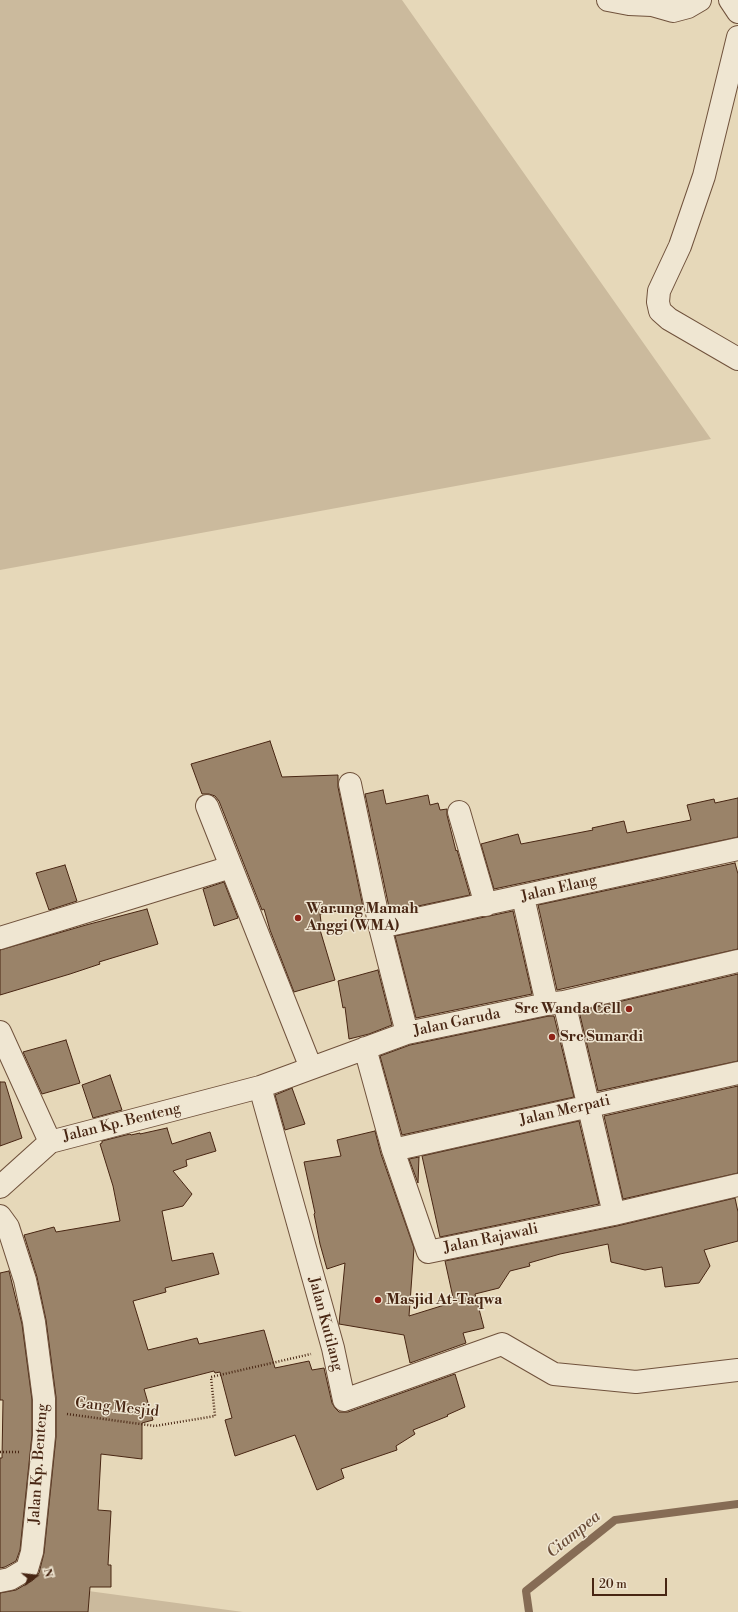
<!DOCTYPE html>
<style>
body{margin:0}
#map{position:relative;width:738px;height:1612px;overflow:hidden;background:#e6d8b9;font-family:"Libre Bodoni",serif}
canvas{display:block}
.north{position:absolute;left:16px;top:1556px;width:40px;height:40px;-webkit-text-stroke:3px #efe6d2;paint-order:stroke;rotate:75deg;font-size:11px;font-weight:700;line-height:16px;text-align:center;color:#482613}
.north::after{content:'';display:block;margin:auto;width:14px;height:18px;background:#482613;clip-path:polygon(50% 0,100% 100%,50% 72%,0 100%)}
.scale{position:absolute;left:592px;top:1578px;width:75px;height:18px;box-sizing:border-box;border:2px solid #482613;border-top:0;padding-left:5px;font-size:12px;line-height:14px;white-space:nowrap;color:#482613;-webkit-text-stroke:3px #efe6d2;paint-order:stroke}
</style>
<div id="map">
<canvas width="738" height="1612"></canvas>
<div class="north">N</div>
<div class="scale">20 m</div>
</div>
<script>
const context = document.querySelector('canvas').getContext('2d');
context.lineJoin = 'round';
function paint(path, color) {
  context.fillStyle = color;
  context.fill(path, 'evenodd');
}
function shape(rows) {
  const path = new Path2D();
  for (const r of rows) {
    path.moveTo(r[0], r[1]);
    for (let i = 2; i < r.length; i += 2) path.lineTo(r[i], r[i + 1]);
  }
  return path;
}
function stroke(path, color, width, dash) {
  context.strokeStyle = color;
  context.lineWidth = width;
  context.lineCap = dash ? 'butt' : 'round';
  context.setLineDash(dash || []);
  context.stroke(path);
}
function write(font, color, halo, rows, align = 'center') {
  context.font = font + ' "Libre Bodoni",serif';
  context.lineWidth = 3;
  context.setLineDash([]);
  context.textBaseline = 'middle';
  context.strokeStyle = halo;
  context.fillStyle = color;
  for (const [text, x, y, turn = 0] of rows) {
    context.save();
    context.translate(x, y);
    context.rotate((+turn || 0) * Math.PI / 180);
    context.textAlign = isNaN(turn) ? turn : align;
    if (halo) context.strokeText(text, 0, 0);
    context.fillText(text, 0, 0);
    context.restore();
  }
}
paint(shape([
 [0,0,402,0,711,439,0,570],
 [0,1579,243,1612,0,1612]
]), '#cbba9d');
stroke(shape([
 [529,1612,526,1591,615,1520,738,1504]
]), '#866c55', 8);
const building = shape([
 [270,741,282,777,338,775,338,787,363,907,320,914,321,922,318,923,335,980,294,992,270,930,264,909,262,910,219,801,215,796,209,794,202,794,191,764,270,741],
 [383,790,386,804,428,795,430,805,438,803,440,810,447,809,447,815,456,851,457,850,470,895,390,912,365,794,383,790],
 [738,798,738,837,494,889,481,844,518,834,521,844,593,830,592,828,624,821,627,833,656,827,691,820,687,805,714,799,715,803,738,798],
 [735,863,738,874,738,949,557,990,538,905,735,863],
 [65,865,77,901,49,910,36,873,65,865],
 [224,882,238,918,214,926,203,889,224,882],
 [147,909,158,944,99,962,100,964,70,974,0,995,0,950,86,925,147,909],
 [513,911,532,994,416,1018,395,936,513,911],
 [378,970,392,1025,369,1034,349,1039,345,1007,343,1008,338,981,378,970],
 [738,974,738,1061,598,1091,579,1011,738,974],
 [549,1016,554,1016,574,1097,402,1135,380,1056,410,1045,549,1016],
 [66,1040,80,1083,42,1094,23,1052,66,1040],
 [110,1075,122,1110,93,1118,82,1085,110,1075],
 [0,1082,5,1082,22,1138,0,1146,0,1082],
 [738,1086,738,1173,623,1199,604,1116,738,1086],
 [292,1088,305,1124,285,1130,275,1095,292,1088],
 [579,1121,599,1204,440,1237,422,1156,579,1121],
 [167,1128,172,1144,210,1132,216,1151,186,1160,187,1166,173,1171,192,1194,183,1206,162,1211,172,1261,213,1253,219,1274,165,1288,166,1292,133,1301,148,1350,197,1338,199,1344,264,1330,275,1368,309,1361,312,1370,324,1368,332,1403,335,1408,339,1412,348,1412,455,1374,465,1407,447,1415,448,1416,413,1430,415,1434,396,1446,397,1450,341,1469,344,1478,317,1490,295,1435,235,1456,225,1420,232,1418,220,1372,215,1373,214,1371,144,1389,153,1420,142,1423,142,1459,101,1454,98,1510,111,1511,108,1565,111,1565,111,1587,90,1587,88,1612,0,1612,0,1593,16,1590,33,1580,39,1573,44,1553,56,1437,56,1397,46,1320,37,1277,24,1235,54,1227,56,1232,120,1221,113,1186,100,1144,102,1143,102,1141,130,1134,131,1135,140,1133,140,1134,167,1128],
 [375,1131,381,1154,414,1248,409,1316,454,1302,445,1261,617,1226,735,1198,738,1212,738,1241,704,1250,710,1266,699,1283,665,1287,662,1267,645,1270,611,1262,608,1244,560,1254,529,1263,530,1266,510,1271,499,1288,475,1294,484,1328,463,1333,466,1343,410,1363,404,1335,339,1324,345,1263,327,1269,320,1244,314,1214,315,1213,304,1162,341,1156,337,1140,375,1131],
 [419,1157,418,1183,409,1159,419,1157],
 [9,1271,22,1324,32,1400,32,1435,20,1550,16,1561,5,1567,0,1568,0,1458,2,1458,3,1400,0,1400,0,1273,9,1271]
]);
paint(building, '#9a8369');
stroke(building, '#482613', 1);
const street = shape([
 [608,0,629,4,652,5,673,11,688,7,700,0],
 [730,0,738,12],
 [738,37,704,176,680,246,659,291,658,302,660,311,669,319,738,359],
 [350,784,380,927,407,1033],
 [207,806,311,1068],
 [459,812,486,905],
 [523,897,547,1004],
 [380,927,738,849],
 [0,938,231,867],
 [564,1002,614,1214],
 [0,1032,50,1142],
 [365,1048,393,1150,428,1252,614,1214,738,1185],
 [260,1087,333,1348,344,1400,502,1344,554,1374,636,1382,738,1370],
 [393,1150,738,1073],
 [0,1187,50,1142,260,1087,407,1033,547,1004,564,1002,738,961],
 [0,1216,8,1227,25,1280,34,1322,44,1399,44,1436,32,1552,27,1569,10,1579,0,1581]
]);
stroke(street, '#70523c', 24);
stroke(shape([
 [67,1414,155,1426,215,1416,211,1377,311,1354],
 [0,1452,19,1452]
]), '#482613', 2.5, [1, 2]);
stroke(street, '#efe6d2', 22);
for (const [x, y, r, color] of [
 [298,918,4,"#8f2418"],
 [629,1009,4,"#8f2418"],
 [552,1037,4,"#8f2418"],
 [378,1300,4,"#8f2418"]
]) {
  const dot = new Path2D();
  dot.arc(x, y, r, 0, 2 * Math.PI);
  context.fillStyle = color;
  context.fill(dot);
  stroke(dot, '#efe6d2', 1.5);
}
write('15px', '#482613', '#efe6d2', [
 ["Jalan Elang",559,889,-13],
 ["Jalan Garuda",457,1023,-12],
 ["Jalan Merpati",565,1111,-13],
 ["Jalan Kp. Benteng",122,1123,-14],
 ["Jalan Rajawali",491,1239,-12],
 ["Jalan Kutilang",325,1324,75],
 ["Gang Mesjid",117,1408,6],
 ["Jalan Kp. Benteng",39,1464,-86]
]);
write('bold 15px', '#482613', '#efe6d2', [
 ["Warung Mamah",306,909],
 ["Anggi (WMA)",306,926],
 ["Src Wanda Cell",621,1009,"right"],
 ["Src Sunardi",560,1037],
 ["Masjid At-Taqwa",386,1300]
], 'left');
write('italic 16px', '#674934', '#efe6d2', [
 ["Ciampea",574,1535,-39]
]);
</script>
